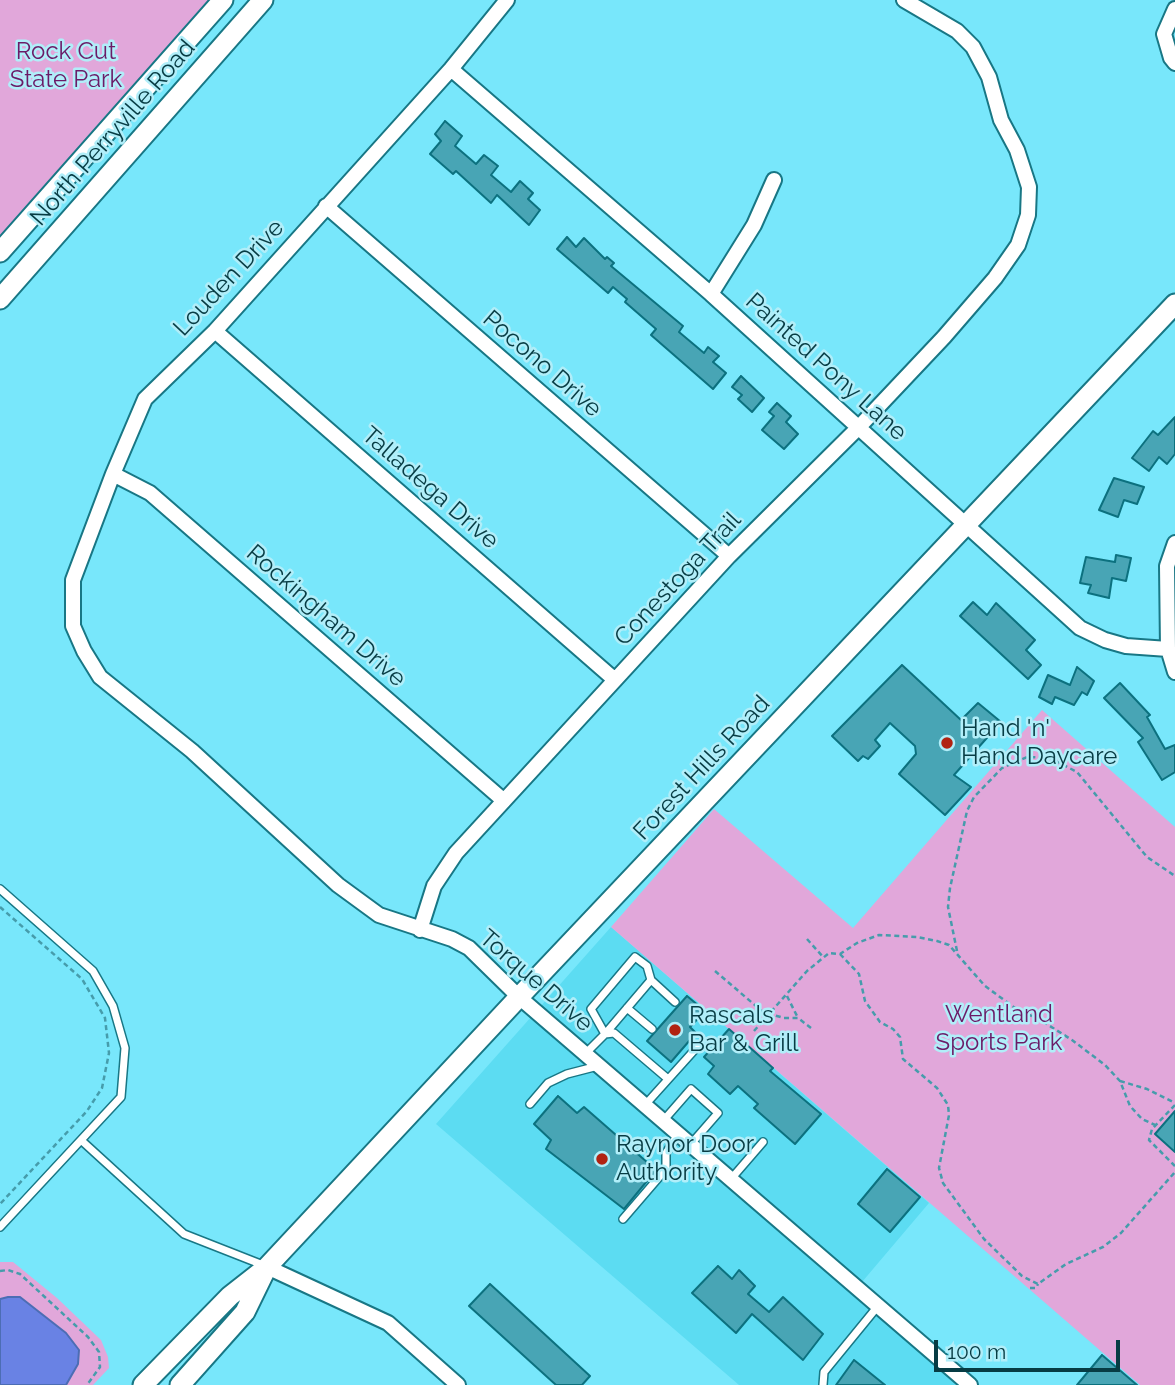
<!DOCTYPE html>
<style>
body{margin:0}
#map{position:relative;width:1175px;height:1385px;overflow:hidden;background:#78e7fb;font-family:Raleway,sans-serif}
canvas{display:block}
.scale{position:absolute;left:934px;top:1340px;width:186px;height:32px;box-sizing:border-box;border:4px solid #073c44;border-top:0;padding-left:9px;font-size:21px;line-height:24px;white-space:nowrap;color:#073c44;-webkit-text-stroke:5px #b1eef9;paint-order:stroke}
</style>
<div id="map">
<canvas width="1175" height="1385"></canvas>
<div class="scale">100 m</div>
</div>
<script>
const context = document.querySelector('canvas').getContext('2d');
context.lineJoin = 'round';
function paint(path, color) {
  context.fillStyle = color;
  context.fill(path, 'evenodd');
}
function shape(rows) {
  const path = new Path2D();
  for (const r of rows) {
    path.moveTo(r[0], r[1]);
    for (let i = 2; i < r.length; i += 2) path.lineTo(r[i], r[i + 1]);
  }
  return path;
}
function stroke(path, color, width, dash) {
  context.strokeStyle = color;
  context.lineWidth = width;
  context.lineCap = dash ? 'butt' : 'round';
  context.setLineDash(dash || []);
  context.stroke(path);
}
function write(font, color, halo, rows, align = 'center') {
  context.font = font + ' Raleway,sans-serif';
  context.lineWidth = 5;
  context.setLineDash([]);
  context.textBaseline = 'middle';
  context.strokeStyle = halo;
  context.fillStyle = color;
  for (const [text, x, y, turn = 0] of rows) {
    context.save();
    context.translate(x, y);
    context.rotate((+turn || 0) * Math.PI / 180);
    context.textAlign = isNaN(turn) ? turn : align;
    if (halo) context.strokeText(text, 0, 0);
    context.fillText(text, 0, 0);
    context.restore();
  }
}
paint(shape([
 [611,927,929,1203,862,1282,978,1385,739,1385,436,1124]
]), '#5cdcf2');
paint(shape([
 [0,0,212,0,0,237],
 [1042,710,1175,827,1175,1385,1140,1385,611,927,714,809,853,928],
 [0,1262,13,1262,57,1298,101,1340,108,1357,109,1368,93,1385,0,1385]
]), '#e1a7da');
const water = shape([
 [8,1297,20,1297,66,1333,79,1350,78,1364,66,1385,0,1385,0,1299,8,1297]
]);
paint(water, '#6982e4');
stroke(water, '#4c6db4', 2);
const building = shape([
 [445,121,462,136,455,146,476,164,484,155,498,166,491,175,511,192,520,181,533,193,528,199,540,210,529,225,497,195,491,203,456,171,453,174,430,154,441,141,435,134,445,121],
 [567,237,576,247,584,238,605,259,607,257,614,263,611,266,683,326,679,332,704,353,708,347,719,356,713,362,726,373,713,389,651,335,656,329,625,302,627,299,613,287,608,293,557,249,567,237],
 [741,376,764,398,752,412,738,399,742,395,732,387,741,376],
 [777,403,791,416,786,422,798,434,784,449,762,430,774,416,769,412,777,403],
 [1175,417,1175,454,1167,464,1159,457,1149,471,1132,458,1153,431,1158,435,1175,417],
 [1114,478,1144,487,1137,504,1124,500,1118,517,1099,510,1114,478],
 [1116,555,1131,558,1126,581,1112,578,1109,598,1088,593,1091,585,1080,583,1086,557,1115,562,1116,555],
 [973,602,987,615,996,603,1035,640,1026,650,1041,665,1028,679,960,616,973,602],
 [902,665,961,720,978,703,1001,722,954,775,971,787,945,815,899,774,916,754,915,746,890,723,875,740,880,746,868,759,863,756,858,761,832,736,902,665],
 [1077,667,1094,681,1087,695,1082,692,1074,705,1055,697,1052,704,1039,697,1048,675,1070,685,1077,667],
 [1120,683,1150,715,1147,717,1165,749,1175,745,1175,772,1162,780,1138,742,1143,738,1104,698,1120,683],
 [687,996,705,1011,690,1027,696,1033,671,1062,647,1041,687,996],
 [729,1029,773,1068,770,1071,821,1114,795,1144,754,1108,758,1104,738,1086,730,1094,708,1074,714,1066,704,1057,729,1029],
 [558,1096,577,1113,584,1107,656,1170,624,1209,546,1149,551,1140,534,1124,558,1096],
 [1175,1111,1175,1152,1155,1134,1175,1111],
 [887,1169,920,1197,890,1232,858,1204,887,1169],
 [718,1266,732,1279,739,1270,755,1286,748,1294,769,1312,783,1297,823,1334,803,1360,752,1314,736,1333,692,1293,718,1266],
 [490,1284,590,1376,582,1385,556,1385,469,1306,490,1284],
 [1102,1355,1137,1385,1077,1385,1102,1355],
 [854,1360,885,1385,836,1385,854,1360]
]);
paint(building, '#48a5b5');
stroke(building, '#0c717f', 2);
const lane = shape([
 [0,889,93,971,113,1006,125,1048,121,1097,0,1227],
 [651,980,675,1002],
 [627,1008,652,1029],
 [605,1034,614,1033,668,1079],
 [585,1054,605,1034,651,980,647,966,635,957,591,1009,605,1034],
 [530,1104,548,1083,567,1074,598,1066],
 [645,1105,699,1045],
 [663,1121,691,1089,718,1113,691,1144],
 [82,1141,184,1234,263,1265],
 [731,1179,763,1142],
 [623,1219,666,1169,666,1153,678,1134],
 [823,1385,824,1372,878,1306]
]);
const street = shape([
 [507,0,451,69,215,331,145,399,113,474,73,580,73,626,84,651,100,677,192,751,338,885,379,915,452,939,469,948,519,997,970,1385],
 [1175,9,1164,34,1171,58,1175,63],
 [451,69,711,294,1080,628,1105,640,1126,646,1168,649],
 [326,206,729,556],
 [711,294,754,225,774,180],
 [215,331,615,680],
 [113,474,150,493,503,800],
 [1175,543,1167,566,1168,649,1175,672],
 [420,930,434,886,456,853,729,556,859,427,944,337,995,278,1018,245,1028,215,1029,187,1017,150,1001,120,989,77,973,47,957,31,904,0],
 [267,1267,388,1323,458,1385]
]);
const secondary = shape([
 [0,252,223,0],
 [0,299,263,0],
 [143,1385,230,1296,267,1267,519,997,1175,304],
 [180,1385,245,1312,265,1271]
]);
stroke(lane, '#187785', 10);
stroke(street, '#187785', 18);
stroke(secondary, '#187785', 23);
stroke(shape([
 [0,907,82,979,105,1018,109,1053,102,1088,87,1111,0,1204],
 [807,939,824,958],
 [957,951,948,907,950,888,967,811,974,797,1002,768,1027,757,1050,758,1077,772,1147,857,1175,876],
 [840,954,859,974,865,1001,880,1022,893,1029,900,1037,903,1059,937,1088,948,1105,949,1115,939,1168,943,1183,984,1239,1022,1276,1038,1284,1066,1264,1103,1247,1121,1233,1175,1172],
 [715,971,763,1012,784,1018,798,1018,811,1028],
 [787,996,798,1018],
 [754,1031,807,971,829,953,840,954,857,943,879,935,917,937,937,941,949,945,985,986,1015,1008,1042,1021,1072,1040,1105,1065,1120,1081,1130,1106,1142,1119,1155,1125],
 [1120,1081,1147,1089,1175,1103],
 [1175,1105,1152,1129,1149,1140,1175,1166],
 [0,1271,8,1270,20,1274,88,1337,99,1352,100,1367,87,1385],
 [1030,1288,1036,1288,1038,1284]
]), '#469cab', 2.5, [5, 3.5]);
stroke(lane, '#fff', 7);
stroke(street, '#fff', 14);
stroke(secondary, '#fff', 19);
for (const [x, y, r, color] of [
 [947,743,7,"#b12312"],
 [675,1030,7,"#b12312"],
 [602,1159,7,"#b12312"]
]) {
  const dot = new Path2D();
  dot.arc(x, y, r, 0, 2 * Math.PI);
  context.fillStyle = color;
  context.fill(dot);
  stroke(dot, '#b1eef9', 2.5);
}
write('24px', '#6b1b67', '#b1eef9', [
 ["Rock Cut",66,52],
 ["State Park",66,80],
 ["Wentland",999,1015],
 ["Sports Park",999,1043]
]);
write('24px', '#073c44', '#b1eef9', [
 ["North Perryville Road",113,133,-49],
 ["Louden Drive",229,278,-47],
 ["Pocono Drive",542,364,41],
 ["Painted Pony Lane",826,367,42],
 ["Talladega Drive",430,488,41],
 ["Conestoga Trail",678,579,-47],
 ["Rockingham Drive",326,616,41],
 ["Forest Hills Road",702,768,-47],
 ["Torque Drive",536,981,41]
]);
write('24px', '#073c44', '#b1eef9', [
 ["Hand 'n'",961,729],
 ["Hand Daycare",961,757],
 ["Rascals",689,1016],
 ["Bar & Grill",689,1044],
 ["Raynor Door",616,1145],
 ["Authority",616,1173]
], 'left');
</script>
